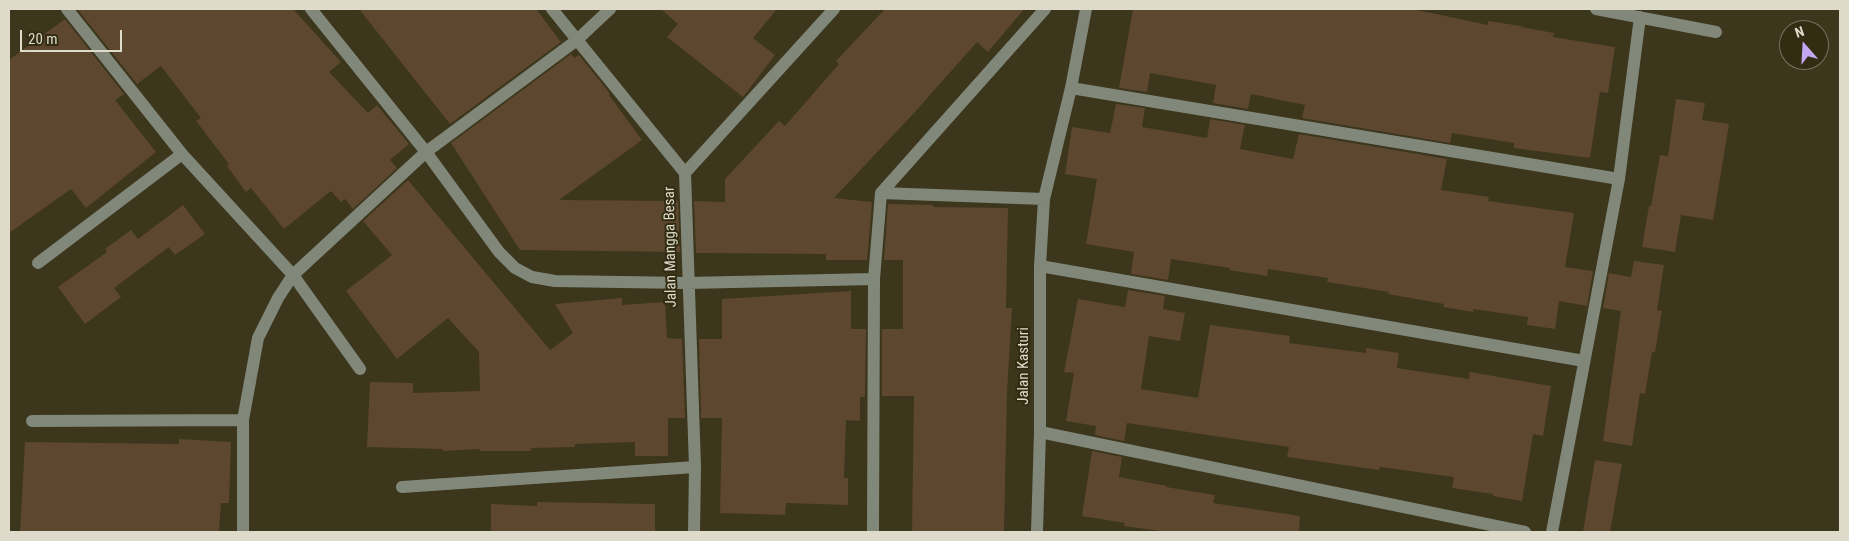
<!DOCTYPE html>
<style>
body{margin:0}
#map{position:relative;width:1849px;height:541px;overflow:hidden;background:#3b361c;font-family:"Roboto Condensed",sans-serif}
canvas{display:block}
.frame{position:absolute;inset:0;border:10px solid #dedbcb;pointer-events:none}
.north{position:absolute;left:1779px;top:20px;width:50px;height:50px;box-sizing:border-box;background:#312c12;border:1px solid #76725c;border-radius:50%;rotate:341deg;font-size:14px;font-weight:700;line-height:20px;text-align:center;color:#dedbcb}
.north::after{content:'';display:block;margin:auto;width:18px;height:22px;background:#c4a7f1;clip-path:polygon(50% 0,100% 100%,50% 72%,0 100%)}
.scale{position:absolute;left:20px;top:30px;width:102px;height:22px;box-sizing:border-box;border:2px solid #dedbcb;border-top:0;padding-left:6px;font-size:15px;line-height:18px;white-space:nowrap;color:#dedbcb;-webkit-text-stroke:4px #312c12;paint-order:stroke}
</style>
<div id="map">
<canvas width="1849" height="541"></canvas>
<div class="frame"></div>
<div class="north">N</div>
<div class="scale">20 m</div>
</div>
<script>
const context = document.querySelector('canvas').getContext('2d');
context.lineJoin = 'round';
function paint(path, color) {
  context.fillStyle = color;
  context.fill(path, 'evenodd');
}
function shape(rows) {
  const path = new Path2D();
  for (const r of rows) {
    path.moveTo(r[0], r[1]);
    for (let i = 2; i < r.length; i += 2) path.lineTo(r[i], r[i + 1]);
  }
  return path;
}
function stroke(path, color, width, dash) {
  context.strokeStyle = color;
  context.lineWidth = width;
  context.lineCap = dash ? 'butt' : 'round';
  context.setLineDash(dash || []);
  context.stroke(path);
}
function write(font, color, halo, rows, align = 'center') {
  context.font = font + ' "Roboto Condensed",sans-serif';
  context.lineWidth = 4;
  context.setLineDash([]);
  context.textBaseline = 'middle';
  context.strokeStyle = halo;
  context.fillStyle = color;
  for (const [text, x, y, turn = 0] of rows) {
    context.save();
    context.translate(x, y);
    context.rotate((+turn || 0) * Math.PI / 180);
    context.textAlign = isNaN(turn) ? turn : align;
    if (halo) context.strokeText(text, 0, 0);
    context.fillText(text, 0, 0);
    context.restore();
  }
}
paint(shape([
 [79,9,293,9,341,62,329,72,368,113,377,105,409,144,390,160,397,168,353,209,345,199,341,202,331,191,284,229,251,188,246,192,227,166,229,164,196,121,201,118,161,66,137,84,78,10],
 [359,9,536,9,561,42,450,124],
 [661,9,777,9,753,38,775,55,743,97,667,37,678,24],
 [885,9,1024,9,988,52,977,42,914,113,834,198,872,202,867,260,826,260,826,254,696,253,694,201,725,202,725,179,779,121,785,126,839,64,836,61],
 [1133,9,1412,9,1488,25,1488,21,1521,26,1521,27,1554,33,1553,37,1615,47,1608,93,1600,92,1590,158,1514,148,1514,143,1452,133,1450,143,1302,118,1305,105,1251,94,1248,109,1213,103,1216,85,1150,73,1147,92,1119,88],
 [65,19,124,94,115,100,156,152,86,208,71,189,9,233,9,60],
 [571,54,574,58,579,55,607,90,610,94,609,95,642,140,559,200,678,201,680,252,520,250,451,143],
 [1676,99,1705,103,1702,120,1729,124,1713,220,1681,215,1675,252,1642,247,1649,206,1651,206,1660,155,1668,156],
 [1116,104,1145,108,1142,127,1207,138,1210,119,1245,125,1240,149,1293,159,1299,134,1447,159,1441,190,1489,197,1488,201,1574,213,1565,267,1593,271,1587,306,1559,301,1555,329,1527,325,1528,317,1473,309,1473,312,1443,307,1444,304,1388,294,1389,292,1327,282,1328,278,1268,269,1267,276,1229,270,1230,268,1171,259,1168,280,1131,274,1134,252,1086,244,1097,179,1065,174,1072,127,1110,133],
 [408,180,550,350,573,333,555,304,622,298,622,305,665,302,667,338,682,339,685,418,668,418,668,456,635,456,635,442,575,444,575,447,531,448,531,451,480,451,480,449,443,451,442,449,367,447,370,382,413,383,413,393,480,391,479,352,448,318,397,359,346,291,392,255,363,221],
 [888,204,933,205,933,207,1008,208,1006,308,1012,308,1007,392,1004,532,912,532,914,396,882,396,882,329,903,329,903,260,884,260],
 [183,205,205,234,175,255,169,247,114,288,121,297,85,324,58,287,107,252,105,249,131,230,138,239],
 [1634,261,1664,265,1657,310,1662,311,1655,352,1652,352,1645,394,1640,393,1632,446,1603,441,1621,311,1603,308,1609,273,1631,277],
 [1128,290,1165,296,1163,309,1185,313,1180,341,1149,336,1141,389,1198,398,1210,325,1290,336,1289,343,1366,353,1366,348,1399,353,1397,368,1469,379,1470,372,1551,386,1543,436,1533,434,1522,501,1493,496,1493,494,1452,488,1454,477,1380,467,1379,470,1287,457,1289,447,1127,423,1124,441,1095,435,1096,426,1066,421,1074,373,1064,372,1078,299,1125,307],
 [851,291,851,329,866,329,865,397,860,397,860,421,846,420,844,478,848,478,848,505,786,503,785,515,720,513,722,418,701,418,699,339,722,339,722,299],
 [179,439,231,442,229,503,221,503,219,532,20,532,25,442,179,444],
 [1092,451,1122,457,1119,477,1167,486,1166,487,1215,495,1213,503,1300,516,1299,532,1167,532,1124,526,1125,523,1082,516],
 [1595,460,1622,464,1610,532,1583,532],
 [537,502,655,504,655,532,491,532,491,504,537,506]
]), '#5e472f');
stroke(shape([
 [67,9,182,154,293,275,360,369],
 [311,9,426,152,499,252,515,268,532,277,555,281,687,283,874,279],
 [552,9,685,173,695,467,694,532],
 [1596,9,1716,32],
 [1071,88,1619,179],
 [685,173,834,9],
 [881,193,1044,199,1071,88,1086,9],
 [38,263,182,154],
 [1040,266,1584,361],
 [32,421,243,420],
 [1040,432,1525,532],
 [402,487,695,467],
 [243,532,243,420,258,338,278,298,293,275,426,152,577,40,610,9],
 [873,532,874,279,881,193,1045,9],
 [1037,532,1040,432,1040,266,1044,199],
 [1552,532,1619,179,1640,17]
]), '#81887a', 12);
write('15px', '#dedbcb', '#312c12', [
 ["Jalan Mangga Besar",671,247,-91],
 ["Jalan Kasturi",1024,366,-90]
]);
</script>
